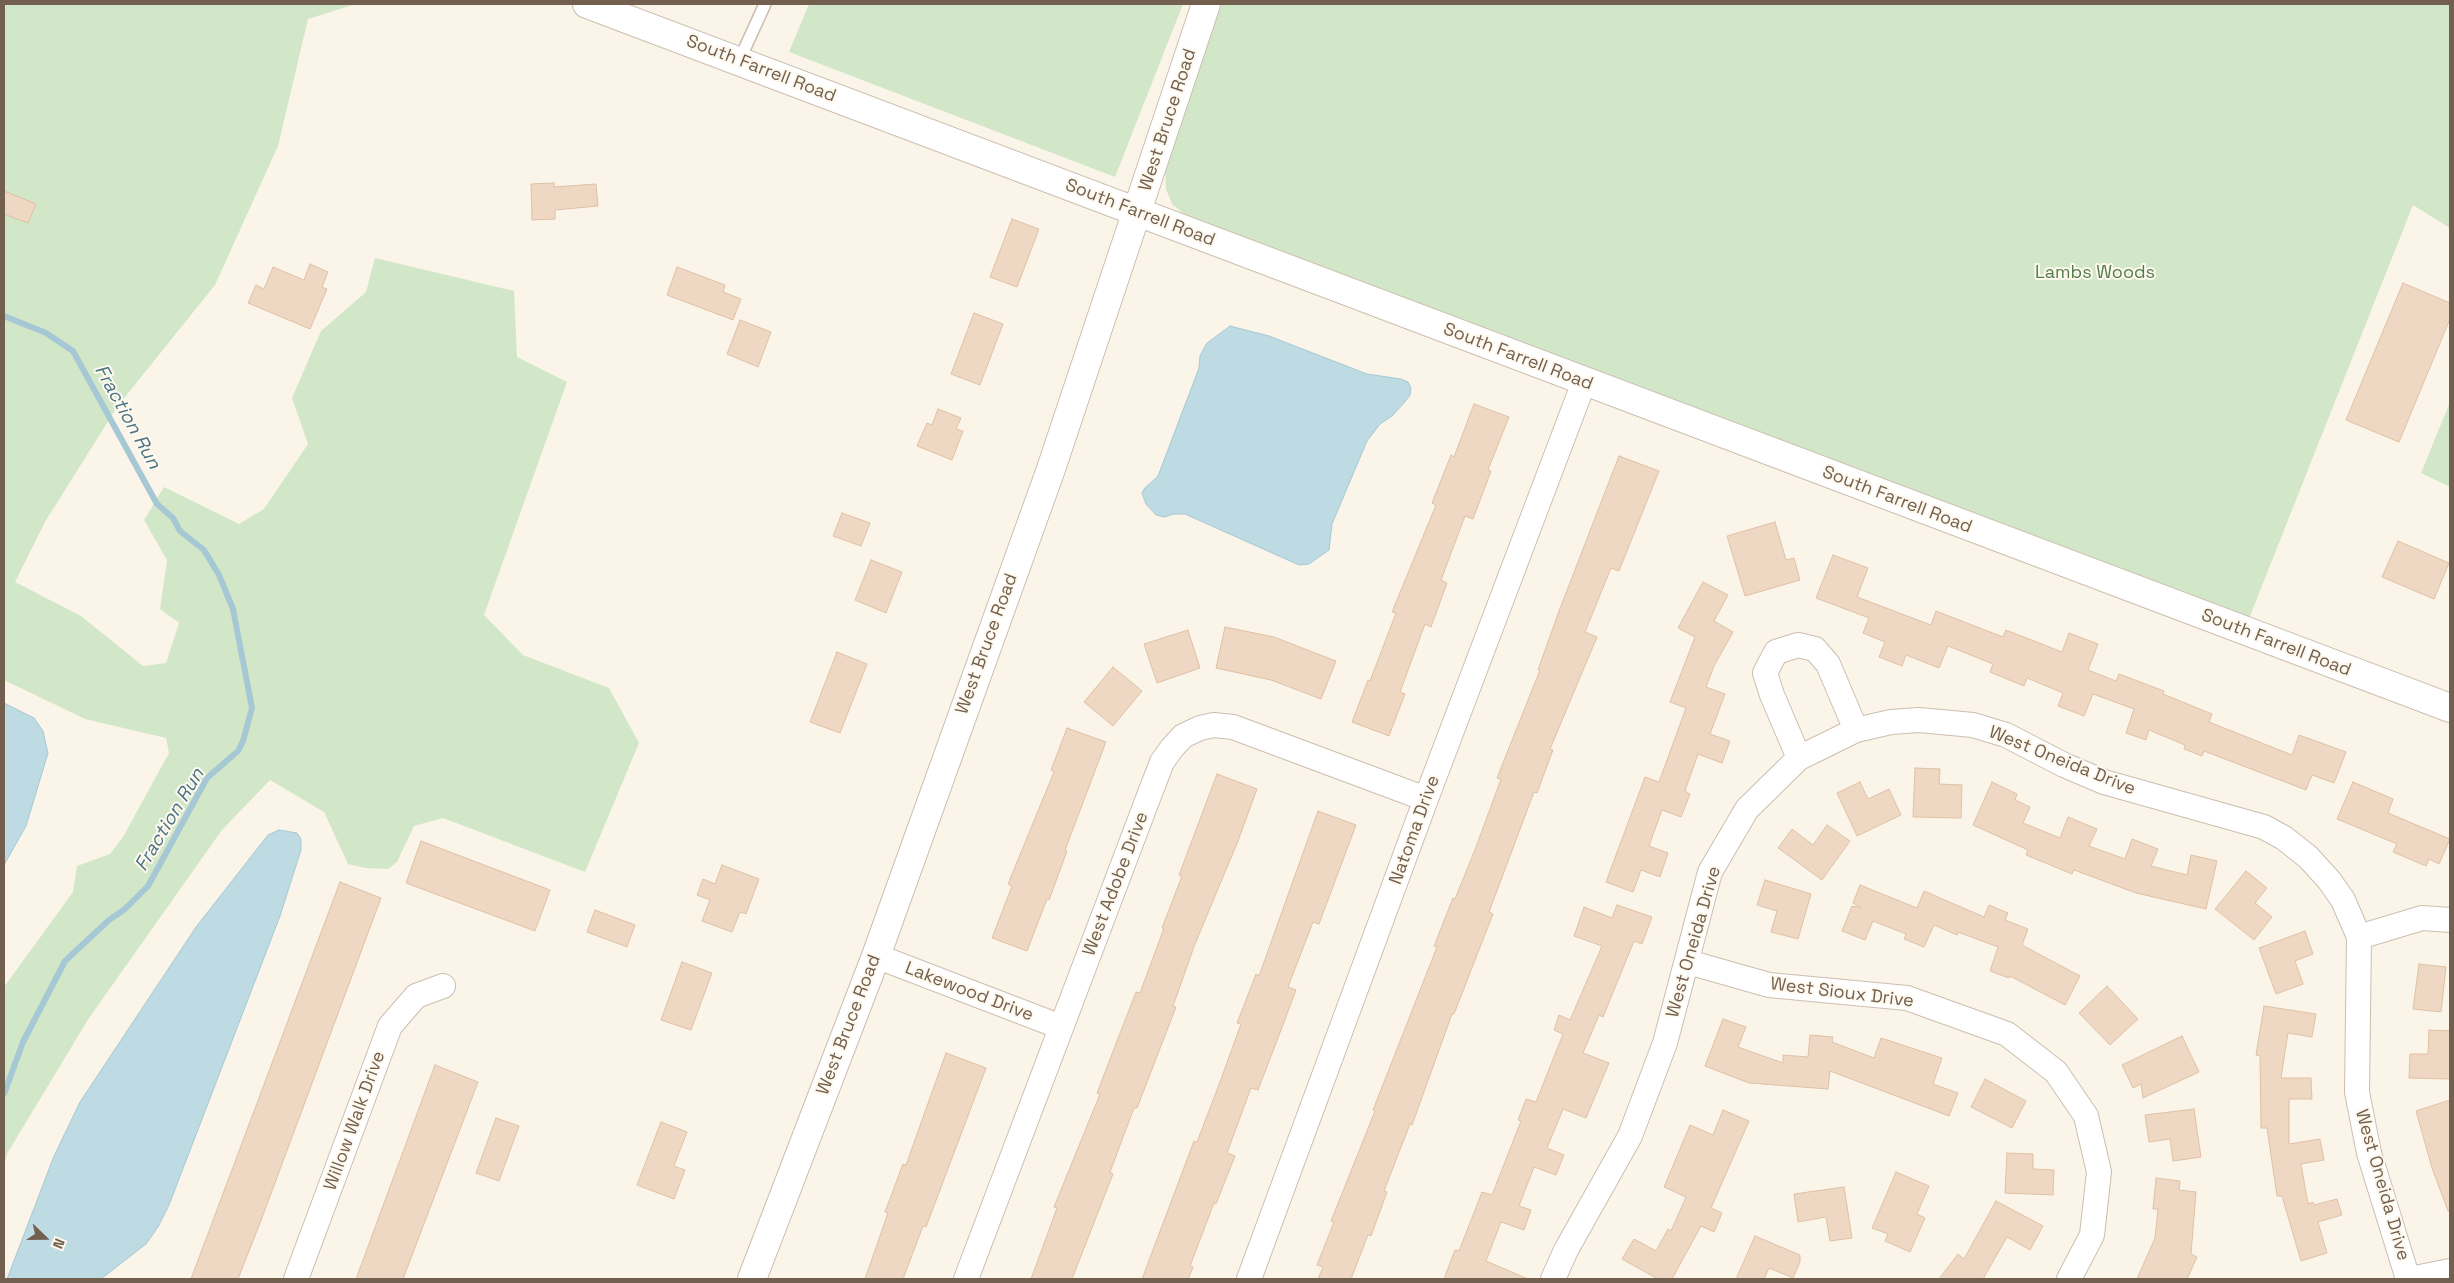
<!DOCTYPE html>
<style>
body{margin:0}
#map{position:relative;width:2454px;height:1283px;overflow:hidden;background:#fbf5e9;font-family:"Space Grotesk",sans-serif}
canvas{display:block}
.frame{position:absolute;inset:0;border:5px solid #735f4e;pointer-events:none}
.north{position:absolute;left:20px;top:1213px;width:50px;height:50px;-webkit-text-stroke:4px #fef9ef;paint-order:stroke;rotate:112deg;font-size:14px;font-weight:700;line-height:20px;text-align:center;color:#735f4e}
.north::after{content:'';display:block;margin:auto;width:18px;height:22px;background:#735f4e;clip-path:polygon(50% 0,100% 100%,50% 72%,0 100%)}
</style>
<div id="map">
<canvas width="2454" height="1283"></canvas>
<div class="frame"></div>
<div class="north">N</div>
</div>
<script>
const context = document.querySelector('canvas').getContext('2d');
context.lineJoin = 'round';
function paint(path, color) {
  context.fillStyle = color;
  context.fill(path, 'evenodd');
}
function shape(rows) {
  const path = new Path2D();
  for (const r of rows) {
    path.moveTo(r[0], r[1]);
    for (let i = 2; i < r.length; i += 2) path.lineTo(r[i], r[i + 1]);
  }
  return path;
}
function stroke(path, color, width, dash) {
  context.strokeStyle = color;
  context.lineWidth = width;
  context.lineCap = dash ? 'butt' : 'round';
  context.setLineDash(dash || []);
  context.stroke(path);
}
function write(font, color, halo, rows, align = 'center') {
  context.font = font + ' "Space Grotesk",sans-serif';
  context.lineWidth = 4;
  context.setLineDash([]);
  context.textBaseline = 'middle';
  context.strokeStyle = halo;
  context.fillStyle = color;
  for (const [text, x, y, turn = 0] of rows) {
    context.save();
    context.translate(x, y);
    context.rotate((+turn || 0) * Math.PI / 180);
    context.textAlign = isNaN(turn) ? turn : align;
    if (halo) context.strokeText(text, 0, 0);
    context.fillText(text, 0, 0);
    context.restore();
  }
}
paint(shape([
 [4,4,356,4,308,19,278,146,215,285,117,407,45,522,15,582,81,616,143,666,166,663,179,623,160,609,167,560,144,520,164,487,239,524,264,509,308,444,292,398,321,331,366,292,375,258,514,291,517,357,567,382,484,615,523,655,609,688,639,743,585,872,443,818,414,826,397,862,388,869,365,868,348,864,324,812,270,780,222,830,89,1018,8,1152,4,1165,4,987,73,892,77,866,110,854,123,837,169,753,166,738,85,719,4,680],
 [809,4,1183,4,1115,177,789,52],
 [1217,4,2450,4,2450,228,2413,205,2248,621,1185,215,1172,204,1166,189,1165,166],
 [2450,402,2450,487,2421,473]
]), '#d2e7c8');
const water = shape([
 [1230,326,1269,336,1367,374,1401,379,1408,382,1411,388,1410,395,1404,403,1392,416,1380,424,1367,441,1332,524,1329,550,1309,564,1299,565,1185,514,1174,514,1164,517,1156,515,1146,504,1142,493,1144,489,1158,476,1199,368,1200,356,1207,343,1230,326],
 [4,703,34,718,43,731,48,753,26,826,4,865,4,703],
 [279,830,297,833,301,839,301,850,280,916,169,1205,158,1227,146,1244,101,1279,7,1279,54,1156,80,1102,196,927,268,835,279,830]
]);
paint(water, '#bedae3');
stroke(water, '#a6c8d4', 1);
stroke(shape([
 [4,316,46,333,73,351,157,504,173,518,180,531,204,550,219,575,233,609,252,708,243,741,238,751,207,778,148,886,125,909,109,920,65,961,23,1042,4,1094]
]), '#a6c8d4', 6);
const building = shape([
 [554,183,554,187,596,184,598,206,555,210,555,219,532,220,531,184,554,183],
 [4,191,36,204,28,223,4,214,4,191],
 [1012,219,1039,229,1017,287,990,277,1012,219],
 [310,264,328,272,322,287,327,289,310,329,248,303,256,285,264,289,273,267,304,280,310,264],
 [677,267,725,285,723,292,741,299,733,320,667,295,677,267],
 [2403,283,2450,303,2450,319,2399,442,2346,420,2403,283],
 [974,313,1003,324,980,385,951,374,974,313],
 [740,320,771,332,758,367,727,354,740,320],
 [1474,404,1509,417,1488,470,1491,471,1473,519,1465,516,1441,580,1447,583,1431,627,1425,624,1400,692,1405,694,1389,736,1352,722,1368,680,1370,681,1396,613,1392,612,1436,505,1432,503,1451,455,1454,457,1474,404],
 [938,409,961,418,956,429,963,431,952,460,917,446,927,423,932,425,938,409],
 [1619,456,1659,471,1619,571,1611,568,1585,632,1597,637,1550,749,1553,750,1537,793,1534,792,1489,912,1493,914,1454,1014,1452,1014,1412,1125,1410,1124,1384,1191,1387,1192,1371,1236,1368,1235,1351,1279,1318,1279,1323,1267,1317,1265,1334,1222,1331,1221,1375,1111,1373,1110,1437,947,1434,946,1453,898,1455,899,1476,847,1501,779,1497,778,1540,670,1538,670,1559,611,1619,456],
 [842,513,870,523,861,546,833,536,842,513],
 [1775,522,1786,560,1794,558,1800,580,1745,596,1727,536,1775,522],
 [2398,541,2449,563,2434,599,2382,577,2398,541],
 [1833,555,1868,568,1857,597,1931,625,1936,611,2003,637,2006,630,2062,652,2069,633,2098,644,2088,670,2116,681,2119,674,2164,691,2163,694,2212,714,2209,722,2292,755,2299,735,2346,752,2334,783,2312,775,2306,790,2204,751,2202,756,2184,749,2185,745,2149,730,2146,740,2126,733,2134,709,2093,694,2084,716,2058,706,2063,693,2027,678,2024,686,1990,672,1993,664,1948,646,1939,668,1906,655,1902,666,1879,657,1885,642,1863,633,1869,618,1816,598,1833,555],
 [871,560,902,572,886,613,855,600,871,560],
 [1703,582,1728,595,1714,621,1733,632,1714,666,1706,687,1725,694,1710,734,1730,741,1722,763,1698,754,1685,791,1690,794,1681,817,1662,810,1649,846,1668,853,1660,877,1641,870,1633,892,1606,882,1645,777,1659,782,1686,708,1670,702,1695,637,1678,628,1703,582],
 [1225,627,1274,637,1336,661,1321,699,1271,680,1216,668,1225,627],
 [1188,630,1200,668,1157,683,1144,644,1188,630],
 [837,652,867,664,840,733,810,722,837,652],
 [1113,667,1142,691,1113,726,1084,702,1113,667],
 [1067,728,1106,742,1065,850,1067,851,1049,900,1047,899,1027,951,992,938,1012,886,1008,884,1054,772,1051,770,1067,728],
 [1915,768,1940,769,1939,784,1962,785,1961,818,1913,817,1915,768],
 [1217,774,1257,789,1238,841,1195,944,1173,1006,1176,1007,1137,1108,1134,1108,1110,1172,1113,1174,1072,1279,1031,1279,1057,1208,1054,1207,1100,1094,1097,1093,1117,1041,1136,992,1140,993,1164,928,1162,928,1182,876,1179,875,1217,774],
 [1860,782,1868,799,1889,789,1901,815,1857,836,1837,793,1860,782],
 [1992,782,2017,794,2015,800,2030,807,2023,823,2060,838,2068,817,2097,829,2089,846,2125,859,2132,839,2158,849,2151,866,2187,875,2191,855,2217,861,2206,909,2136,893,2074,870,2072,874,2026,855,2028,850,1973,825,1992,782],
 [2353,782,2393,799,2388,813,2450,839,2439,864,2429,859,2426,866,2393,852,2397,844,2337,819,2353,782],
 [1318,811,1356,825,1319,924,1313,922,1288,987,1296,990,1278,1038,1258,1090,1251,1088,1227,1153,1235,1156,1216,1204,1214,1203,1190,1266,1193,1267,1188,1279,1142,1279,1194,1141,1197,1142,1220,1082,1241,1024,1237,1023,1256,974,1259,976,1318,811],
 [1827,825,1850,841,1822,880,1778,848,1792,829,1813,845,1827,825],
 [421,841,550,890,535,931,406,883,421,841],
 [722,865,759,879,746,914,740,912,732,932,702,921,710,900,697,895,703,879,715,884,722,865],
 [2246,871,2267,888,2255,903,2272,917,2254,940,2215,909,2246,871],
 [1765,880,1811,894,1798,939,1771,932,1777,911,1757,905,1765,880],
 [340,882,381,898,260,1223,238,1279,191,1279,340,882],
 [1860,885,1917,908,1924,891,1984,917,1989,905,2008,913,2005,920,2028,929,2022,945,2080,976,2065,1005,2010,976,2009,978,1990,971,1998,947,1958,932,1957,935,1934,925,1924,947,1904,939,1906,934,1873,921,1865,940,1842,931,1852,906,1861,908,1853,903,1860,885],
 [1617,905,1652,917,1642,944,1634,941,1603,1017,1599,1015,1583,1053,1609,1063,1586,1118,1563,1109,1547,1148,1564,1155,1556,1175,1534,1167,1519,1206,1531,1210,1524,1230,1501,1222,1486,1261,1528,1279,1444,1279,1455,1250,1459,1251,1482,1192,1492,1195,1521,1121,1518,1120,1526,1099,1536,1102,1563,1034,1554,1030,1559,1015,1570,1020,1602,946,1574,936,1584,907,1612,918,1617,905],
 [595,910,635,925,627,947,587,932,595,910],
 [2305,931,2313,954,2295,961,2303,984,2276,994,2259,948,2305,931],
 [682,962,712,973,691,1030,661,1020,682,962],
 [2419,964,2446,967,2441,1012,2413,1009,2419,964],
 [2107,986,2138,1019,2110,1045,2079,1013,2107,986],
 [2264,1006,2316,1014,2312,1037,2288,1033,2281,1078,2311,1078,2312,1099,2289,1099,2289,1144,2320,1139,2324,1160,2301,1164,2308,1204,2313,1202,2314,1205,2337,1199,2342,1215,2318,1222,2327,1253,2301,1261,2282,1196,2277,1196,2267,1128,2261,1128,2260,1056,2256,1055,2264,1006],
 [1723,1019,1746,1027,1738,1047,1783,1063,1783,1055,1808,1057,1810,1035,1833,1037,1832,1042,1874,1058,1881,1038,1942,1058,1933,1084,1958,1093,1949,1116,1830,1071,1828,1089,1749,1083,1705,1066,1723,1019],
 [2429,1030,2450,1031,2450,1079,2409,1078,2410,1054,2428,1054,2429,1030],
 [2182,1036,2199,1072,2143,1098,2141,1084,2133,1088,2122,1065,2182,1036],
 [946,1053,986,1068,926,1227,923,1226,903,1279,865,1279,888,1213,885,1212,903,1164,906,1165,946,1053],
 [435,1065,478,1082,403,1279,356,1279,435,1065],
 [1985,1079,2026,1101,2012,1128,1971,1107,1985,1079],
 [2450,1100,2450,1211,2448,1211,2432,1168,2416,1111,2450,1100],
 [2194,1109,2201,1157,2173,1161,2170,1139,2149,1142,2145,1115,2194,1109],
 [1723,1110,1749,1121,1711,1208,1722,1213,1714,1232,1701,1226,1672,1279,1658,1279,1622,1259,1634,1239,1656,1251,1668,1229,1671,1231,1686,1197,1664,1187,1690,1125,1713,1135,1723,1110],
 [496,1118,519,1126,499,1181,476,1173,496,1118],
 [661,1122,687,1132,674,1166,685,1170,674,1199,637,1185,661,1122],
 [2007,1153,2033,1154,2033,1169,2054,1170,2053,1195,2005,1193,2007,1153],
 [1896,1172,1929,1186,1917,1214,1925,1218,1910,1252,1885,1241,1888,1234,1872,1228,1896,1172],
 [2156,1178,2180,1181,2179,1190,2196,1192,2191,1254,2197,1257,2187,1279,2137,1279,2155,1238,2158,1209,2153,1209,2156,1178],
 [1844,1187,1852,1238,1830,1241,1826,1217,1798,1222,1794,1194,1844,1187],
 [1996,1201,2043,1226,2030,1250,2007,1237,1983,1279,1939,1279,1958,1254,1964,1259,1996,1201],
 [1755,1236,1800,1255,1800,1262,1793,1278,1769,1268,1764,1279,1736,1279,1755,1236]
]);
paint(building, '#eed8c3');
stroke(building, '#dfc0a4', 1);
const service = shape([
 [739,61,765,4]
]);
const minor = shape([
 [1799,758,1772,695,1765,673,1776,652,1798,645,1815,649,1828,664,1856,730],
 [2359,937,2422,918,2450,920],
 [876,956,1061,1027],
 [1688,962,1769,985,1907,998,2007,1034,2056,1072,2086,1116,2099,1172,2092,1235,2069,1279],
 [296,1279,390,1026,416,996,443,986],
 [966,1279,1147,801,1162,762,1172,748,1183,736,1200,728,1214,725,1233,727,1426,799],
 [1249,1279,1426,799,1584,382],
 [1553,1279,1566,1250,1630,1136,1665,1043,1710,872,1747,809,1799,758,1856,730,1891,722,1919,720,1973,725,2006,735,2064,765,2104,782,2264,827,2284,838,2308,857,2329,880,2343,900,2359,937,2357,1092,2369,1153,2408,1279],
 [2410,1279,2450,1271]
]);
const tertiary = shape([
 [587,4,2450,708],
 [752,1279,876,956,1051,469,1206,4]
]);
stroke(service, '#ccbeaf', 14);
stroke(minor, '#ccbeaf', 26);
stroke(tertiary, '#ccbeaf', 30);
stroke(service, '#fff', 11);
stroke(minor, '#fff', 24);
stroke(tertiary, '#fff', 28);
write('18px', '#735f4e', '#fef9ef', [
 ["South Farrell Road",761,69,21],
 ["West Bruce Road",1168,120,-72],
 ["South Farrell Road",1140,213,21],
 ["South Farrell Road",1518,357,21],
 ["South Farrell Road",1897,500,21],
 ["South Farrell Road",2276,643,21],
 ["West Bruce Road",987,644,-70],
 ["West Oneida Drive",2062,761,22],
 ["Natoma Drive",1415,830,-70],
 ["West Adobe Drive",1116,884,-69],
 ["West Oneida Drive",1694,942,-74],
 ["Lakewood Drive",969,992,21],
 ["West Sioux Drive",1842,993,7],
 ["West Bruce Road",849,1025,-69],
 ["Willow Walk Drive",355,1121,-70],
 ["West Oneida Drive",2382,1185,74]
]);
write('18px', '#547d4a', '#fef9ef', [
 ["Lambs Woods",2095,273]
]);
write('italic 19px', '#4a7484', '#fef9ef', [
 ["Fraction Run",127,417,61],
 ["Fraction Run",170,820,-59]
]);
</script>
